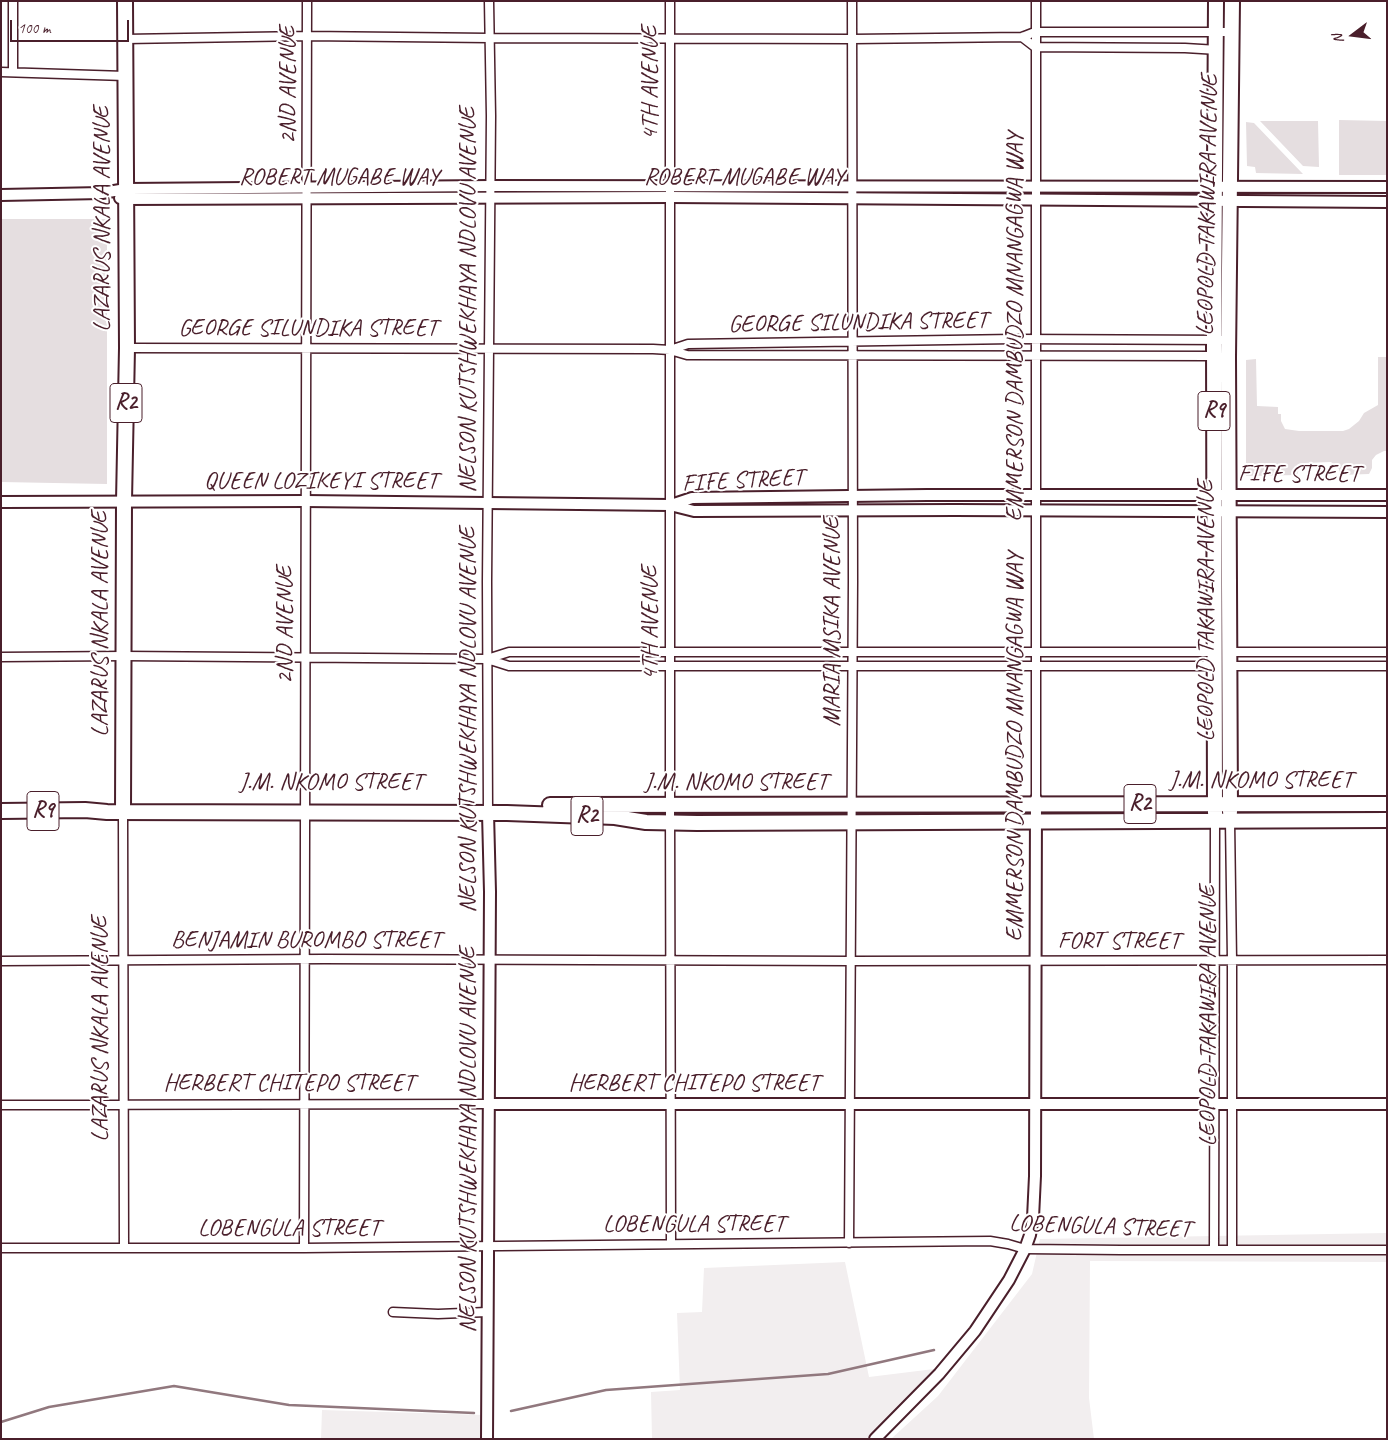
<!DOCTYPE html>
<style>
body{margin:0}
#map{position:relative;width:1388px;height:1440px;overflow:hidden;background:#fff;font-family:Caveat,sans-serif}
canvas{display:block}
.frame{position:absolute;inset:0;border:2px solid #4a1f2b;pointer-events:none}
.north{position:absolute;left:1328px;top:10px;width:50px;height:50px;-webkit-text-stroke:4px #fff;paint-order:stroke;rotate:255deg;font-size:14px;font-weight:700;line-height:20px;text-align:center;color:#4a1f2b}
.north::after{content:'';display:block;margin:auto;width:18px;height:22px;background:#4a1f2b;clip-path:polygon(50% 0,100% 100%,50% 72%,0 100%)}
.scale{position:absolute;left:10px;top:20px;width:119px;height:22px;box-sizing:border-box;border:2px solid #4a1f2b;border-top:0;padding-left:6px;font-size:15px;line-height:18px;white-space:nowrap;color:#4a1f2b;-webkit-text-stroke:4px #fff;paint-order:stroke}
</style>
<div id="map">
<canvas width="1388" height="1440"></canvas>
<div class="frame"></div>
<div class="north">N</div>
<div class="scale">100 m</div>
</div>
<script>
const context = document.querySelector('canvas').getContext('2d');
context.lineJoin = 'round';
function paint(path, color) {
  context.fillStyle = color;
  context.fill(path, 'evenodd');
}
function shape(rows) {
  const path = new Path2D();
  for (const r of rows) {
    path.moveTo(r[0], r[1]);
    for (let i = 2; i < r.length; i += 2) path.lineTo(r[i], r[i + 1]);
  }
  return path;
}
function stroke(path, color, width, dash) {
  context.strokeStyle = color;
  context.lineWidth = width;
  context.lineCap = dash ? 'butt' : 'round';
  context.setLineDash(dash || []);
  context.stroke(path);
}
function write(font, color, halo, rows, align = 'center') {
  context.font = font + ' Caveat,sans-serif';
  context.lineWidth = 4;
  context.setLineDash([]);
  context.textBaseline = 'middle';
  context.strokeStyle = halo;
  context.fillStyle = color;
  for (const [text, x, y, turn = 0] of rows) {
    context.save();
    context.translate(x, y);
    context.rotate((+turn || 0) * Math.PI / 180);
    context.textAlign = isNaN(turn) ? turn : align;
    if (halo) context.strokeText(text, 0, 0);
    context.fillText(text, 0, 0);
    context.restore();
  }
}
paint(shape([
 [1387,1233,1387,1262,1090,1261,1089,1398,1094,1439,891,1439,938,1396,1032,1274,1040,1239],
 [845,1262,869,1377,934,1369,867,1439,652,1439,651,1392,680,1390,677,1313,702,1312,704,1268],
 [322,1410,484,1415,484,1439,321,1439]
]), '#f2eeef');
paint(shape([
 [1339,120,1387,121,1387,175,1339,175],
 [1260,121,1318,121,1319,167,1303,166],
 [1246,122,1254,123,1303,174,1256,173,1255,167,1247,166],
 [1,219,107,219,107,484,1,482],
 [1378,357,1386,357,1387,451,1384,451,1376,455,1372,460,1372,468,1369,474,1340,475,1339,469,1331,462,1304,463,1299,469,1297,475,1246,476,1246,360,1256,359,1257,406,1278,407,1278,414,1281,414,1281,421,1285,429,1299,431,1343,431,1349,429,1359,421,1364,413,1378,405]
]), '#e5dee0');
stroke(shape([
 [511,1411,606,1390,828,1374,934,1350],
 [1,1422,49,1407,174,1386,289,1405,474,1413]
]), '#91787e', 2.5);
const street = shape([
 [670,1,670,806,671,1244],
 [1036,1,1036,799],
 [1022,37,1035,47,1185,48,1218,50],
 [125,39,307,36,489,38,853,39,1022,37,1035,32,1233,32],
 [1,72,125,76],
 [13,72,13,1],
 [127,348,653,349,670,350,687,355,1216,356],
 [670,350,688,344,1014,339,1228,340],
 [1227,652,1387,652],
 [1,657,124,656,487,659,509,652,1216,652],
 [487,659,509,666,1217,666],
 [1228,666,1387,666],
 [123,812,124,1247],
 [488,813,487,581,491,116,489,1],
 [1230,821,1232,960,1232,1250],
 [1,961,324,959,851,961,1387,960],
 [1,1105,489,1104],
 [849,1243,853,581,852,1],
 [1,1248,304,1248,990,1241,1008,1244,1025,1249,1121,1250,1387,1250],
 [304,1248,307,1],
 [1214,1250,1215,821],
 [393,1312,438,1314,487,1312]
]);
const secondary = shape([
 [1,195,102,193,126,189,491,186,1387,187],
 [120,198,126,199,670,197,1387,202],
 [1,502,305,501,670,505,694,511,955,510,1387,512],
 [671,505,692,498,927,495,1387,495],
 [489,1104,1387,1104],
 [487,1439,490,892,488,813],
 [875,1439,939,1374,975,1331,1009,1280,1025,1249,1030,1235,1033,1218,1035,1176,1036,799]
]);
const highway = shape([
 [550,805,1387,804],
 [1,811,85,810,107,812,507,813,615,817,646,822,697,823,1387,820],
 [123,812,124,501,127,348,125,1],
 [1230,812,1228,357,1232,1],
 [1215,813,1214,340,1216,1]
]);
stroke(street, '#4a1f2b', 11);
stroke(secondary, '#4a1f2b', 14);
stroke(highway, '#4a1f2b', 18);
stroke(street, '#fff', 8);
stroke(secondary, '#fff', 10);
stroke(highway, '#fff', 14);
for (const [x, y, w] of [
 [126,403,32],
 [1214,411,32],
 [1140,804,32],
 [43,811,32],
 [587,816,32]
]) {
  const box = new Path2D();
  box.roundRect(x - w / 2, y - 19.5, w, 39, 4);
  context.fillStyle = '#fff';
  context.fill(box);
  stroke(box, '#4a1f2b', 1);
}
write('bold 22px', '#4a1f2b', null, [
 ["R2",126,403],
 ["R9",1214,411],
 ["R2",1140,804],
 ["R9",43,811],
 ["R2",587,816]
]);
write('24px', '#4a1f2b', '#fff', [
 ["4TH AVENUE",651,83,-90],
 ["2ND AVENUE",289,85,-90],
 ["ROBERT MUGABE WAY",339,178],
 ["ROBERT MUGABE WAY",744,178],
 ["LEOPOLD TAKAWIRA AVENUE",1208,205,-89],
 ["LAZARUS NKALA AVENUE",103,219,-90],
 ["NELSON KUTSHWEKHAYA NDLOVU AVENUE",469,300,-90],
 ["GEORGE SILUNDIKA STREET",858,323,-1],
 ["EMMERSON DAMBUDZO MNANGAGWA WAY",1016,327,-90],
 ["GEORGE SILUNDIKA STREET",308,329],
 ["FIFE STREET",1299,475],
 ["FIFE STREET",743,481,-3],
 ["QUEEN LOZIKEYI STREET",321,482],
 ["LEOPOLD TAKAWIRA AVENUE",1207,611,-90],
 ["MARIA MSIKA AVENUE",833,622,-90],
 ["4TH AVENUE",651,623,-90],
 ["LAZARUS NKALA AVENUE",101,624,-90],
 ["2ND AVENUE",286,625,-90],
 ["NELSON KUTSHWEKHAYA NDLOVU AVENUE",469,720,-90],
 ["EMMERSON DAMBUDZO MNANGAGWA WAY",1016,747,-90],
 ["J.M. NKOMO STREET",1261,781],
 ["J.M. NKOMO STREET",331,783],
 ["J.M. NKOMO STREET",736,783],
 ["BENJAMIN BUROMBO STREET",306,941],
 ["FORT STREET",1119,942],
 ["LEOPOLD TAKAWIRA AVENUE",1209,1016,-90],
 ["LAZARUS NKALA AVENUE",101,1029,-90],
 ["HERBERT CHITEPO STREET",289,1084],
 ["HERBERT CHITEPO STREET",694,1084],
 ["NELSON KUTSHWEKHAYA NDLOVU AVENUE",469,1140,-90],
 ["LOBENGULA STREET",694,1225],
 ["LOBENGULA STREET",1100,1227,2],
 ["LOBENGULA STREET",289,1229]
]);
</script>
